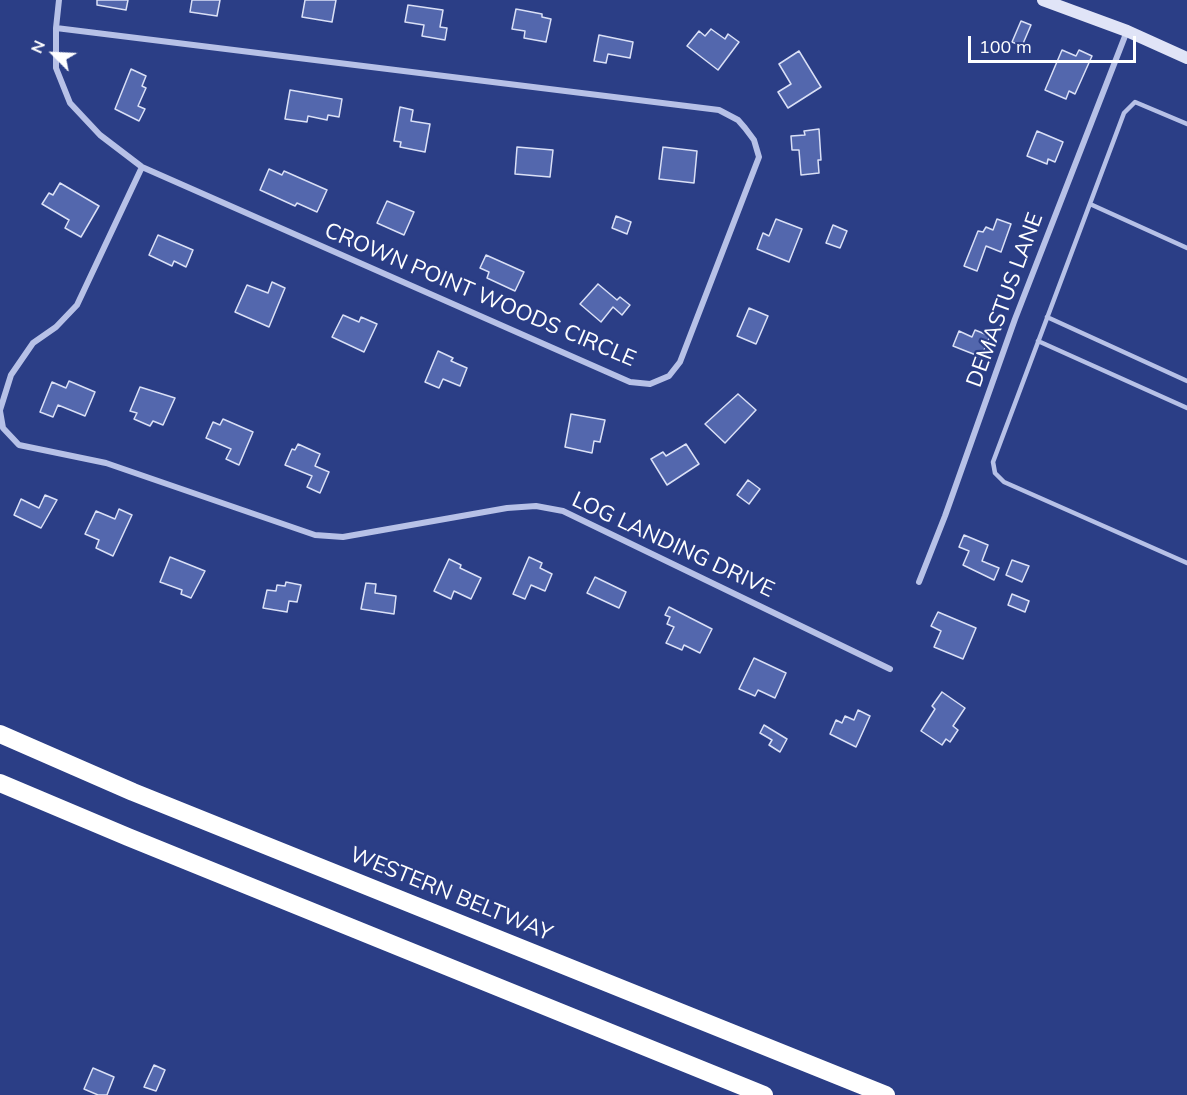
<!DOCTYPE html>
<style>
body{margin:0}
#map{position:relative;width:1187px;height:1095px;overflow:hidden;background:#2b3e86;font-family:Mulish,sans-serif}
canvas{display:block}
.north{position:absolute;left:24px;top:24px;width:60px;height:60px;-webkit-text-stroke:4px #2b3e86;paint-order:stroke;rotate:294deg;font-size:16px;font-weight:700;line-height:24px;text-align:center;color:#fff}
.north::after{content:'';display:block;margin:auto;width:21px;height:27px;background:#fff;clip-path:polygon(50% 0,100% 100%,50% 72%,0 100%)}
.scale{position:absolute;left:968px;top:36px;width:168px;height:27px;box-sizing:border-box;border:3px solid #fff;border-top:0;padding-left:8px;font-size:18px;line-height:21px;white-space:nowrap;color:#fff;-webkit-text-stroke:4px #2b3e86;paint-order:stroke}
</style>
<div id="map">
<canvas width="1187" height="1095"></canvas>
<div class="north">N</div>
<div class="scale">100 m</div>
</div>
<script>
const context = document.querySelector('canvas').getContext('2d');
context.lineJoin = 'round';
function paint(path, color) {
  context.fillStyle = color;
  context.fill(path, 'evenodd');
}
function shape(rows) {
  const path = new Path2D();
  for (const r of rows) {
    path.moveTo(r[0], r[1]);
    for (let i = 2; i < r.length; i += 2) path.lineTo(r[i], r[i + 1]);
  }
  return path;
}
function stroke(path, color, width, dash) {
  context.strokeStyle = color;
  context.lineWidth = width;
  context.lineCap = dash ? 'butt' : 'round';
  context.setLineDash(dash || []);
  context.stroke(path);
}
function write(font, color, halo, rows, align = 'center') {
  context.font = font + ' Mulish,sans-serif';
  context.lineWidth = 4.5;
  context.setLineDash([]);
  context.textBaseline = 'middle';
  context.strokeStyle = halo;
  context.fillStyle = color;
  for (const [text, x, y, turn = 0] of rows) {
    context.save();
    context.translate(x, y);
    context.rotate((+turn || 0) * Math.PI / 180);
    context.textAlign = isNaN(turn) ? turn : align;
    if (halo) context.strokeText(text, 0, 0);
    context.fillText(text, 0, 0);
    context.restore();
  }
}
const building = shape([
 [97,0,128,0,126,10,97,5,97,0],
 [192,0,220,0,217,16,190,12,192,0],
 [305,0,336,0,332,22,302,17,305,0],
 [408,5,443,10,440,27,447,28,445,40,422,36,424,25,405,22,408,5],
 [516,9,542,14,542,17,551,19,546,42,524,38,525,31,512,29,516,9],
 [1021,21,1031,25,1022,46,1012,42,1021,21],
 [711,29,725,39,728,34,739,42,718,70,687,46,699,31,705,36,711,29],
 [599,35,633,42,630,58,608,54,606,63,594,61,599,35],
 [1062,50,1076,56,1079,50,1092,56,1075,94,1069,91,1066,99,1045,90,1062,50],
 [799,51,821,87,788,108,778,92,791,84,779,64,799,51],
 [131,69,146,76,142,86,146,88,138,106,145,109,139,121,115,109,131,69],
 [290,90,342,99,339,117,328,115,327,120,308,116,307,122,285,119,290,90],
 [400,107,413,110,411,121,430,124,425,152,400,147,401,142,394,141,400,107],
 [819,129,821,160,818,160,819,173,801,175,799,150,792,150,791,136,805,135,804,131,819,129],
 [1037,131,1063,142,1055,162,1048,159,1047,164,1027,156,1037,131],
 [517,147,553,150,550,177,515,174,517,147],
 [663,147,697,151,694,183,659,179,663,147],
 [269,169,282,175,284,171,327,190,317,212,297,203,295,206,260,190,269,169],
 [60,183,99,206,81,237,65,228,69,220,42,204,49,193,53,195,60,183],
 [387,201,414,212,404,235,377,223,387,201],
 [616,216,631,222,627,234,612,228,616,216],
 [776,219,802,229,789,262,757,249,763,233,769,236,776,219],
 [997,219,1011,224,1001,252,986,246,977,271,964,266,978,231,983,232,986,227,993,230,997,219],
 [833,225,847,231,840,248,826,243,833,225],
 [158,235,193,250,186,267,174,261,172,266,149,255,158,235],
 [486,255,524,272,515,291,487,278,489,272,480,268,486,255],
 [272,282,285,288,269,327,235,312,247,285,268,293,272,282],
 [598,284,617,300,620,297,630,305,622,315,613,307,601,322,580,304,598,284],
 [749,308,768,316,756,344,737,336,749,308],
 [343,315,359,322,361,317,377,324,364,352,332,337,343,315],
 [975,330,990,336,981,357,953,346,959,331,972,337,975,330],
 [438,351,453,358,451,361,467,368,460,386,443,379,439,388,425,382,438,351],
 [69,381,95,392,85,416,58,405,53,417,40,412,52,382,66,388,69,381],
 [140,387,175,398,163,425,153,421,150,426,134,419,137,413,130,411,140,387],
 [738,394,756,410,725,443,705,424,738,394],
 [571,414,605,420,600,442,594,441,592,453,565,447,571,414],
 [223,419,253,432,239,465,226,459,231,449,206,438,213,422,220,425,223,419],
 [298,444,320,454,315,466,329,472,320,493,307,487,312,476,285,465,292,449,295,450,298,444],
 [686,444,699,464,667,485,651,459,663,452,666,456,686,444],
 [748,480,760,489,749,504,737,495,748,480],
 [45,495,57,500,41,528,14,515,21,499,39,508,45,495],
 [119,509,132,515,113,556,96,548,99,540,85,534,96,511,115,519,119,509],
 [964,535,988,545,982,561,999,568,994,580,963,565,969,551,959,547,964,535],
 [170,557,205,571,191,598,181,594,182,590,160,582,170,557],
 [529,557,542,563,540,568,552,574,545,591,531,585,525,599,513,594,529,557],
 [449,559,461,565,460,568,481,578,471,599,454,591,451,599,434,591,449,559],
 [1012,560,1029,566,1022,582,1006,575,1012,560],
 [595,577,626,592,619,608,587,593,595,577],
 [286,582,301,585,297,602,289,601,287,612,263,608,267,590,276,591,277,585,285,586,286,582],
 [366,583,376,584,375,593,396,596,394,614,361,609,366,583],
 [1012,594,1029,601,1025,612,1008,605,1012,594],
 [669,607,712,629,700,653,684,645,682,650,666,643,674,627,667,624,670,617,665,615,669,607],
 [938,612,976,628,963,659,934,647,941,631,931,626,938,612],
 [754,658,786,673,775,698,758,690,755,696,739,689,754,658],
 [942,692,965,708,953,726,958,730,950,742,946,739,942,745,921,731,935,709,932,706,942,692],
 [858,710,870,716,856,747,830,734,836,720,842,723,845,716,854,720,858,710],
 [764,725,787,739,780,752,769,745,772,740,760,733,764,725],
 [154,1065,165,1070,156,1091,144,1087,154,1065],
 [93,1068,114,1077,107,1095,98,1095,84,1089,93,1068]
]);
paint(building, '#5367ad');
stroke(building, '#dae0f6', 1.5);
stroke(shape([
 [1187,124,1135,102,1124,113,993,462,995,473,1004,482,1187,563],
 [1090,204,1187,248],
 [1047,317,1187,381],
 [1038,341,1187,408]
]), '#b7c1e7', 4.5);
stroke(shape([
 [56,28,719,110,738,120,745,128,754,140,759,157,680,362,669,376,650,384,630,382,142,167,100,135,70,103,56,68,56,28,59,0],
 [0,410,11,375,33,343,56,327,77,305,142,167],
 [0,411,3,428,19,445,106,463,315,535,343,537,507,508,536,506,563,511,890,669],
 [919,582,945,516,1015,319,1127,31]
]), '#b7c1e7', 6);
stroke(shape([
 [1043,0,1127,31,1187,58]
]), '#e0e4f7', 12);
stroke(shape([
 [0,734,133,792,886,1095],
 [0,783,128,837,764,1095]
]), '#fff', 18);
write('22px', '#fff', '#2b3e86', [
 ["CROWN POINT WOODS CIRCLE",480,295,23],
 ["DEMASTUS LANE",1005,300,-70],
 ["LOG LANDING DRIVE",673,545,25],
 ["WESTERN BELTWAY",451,894,22]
]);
</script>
